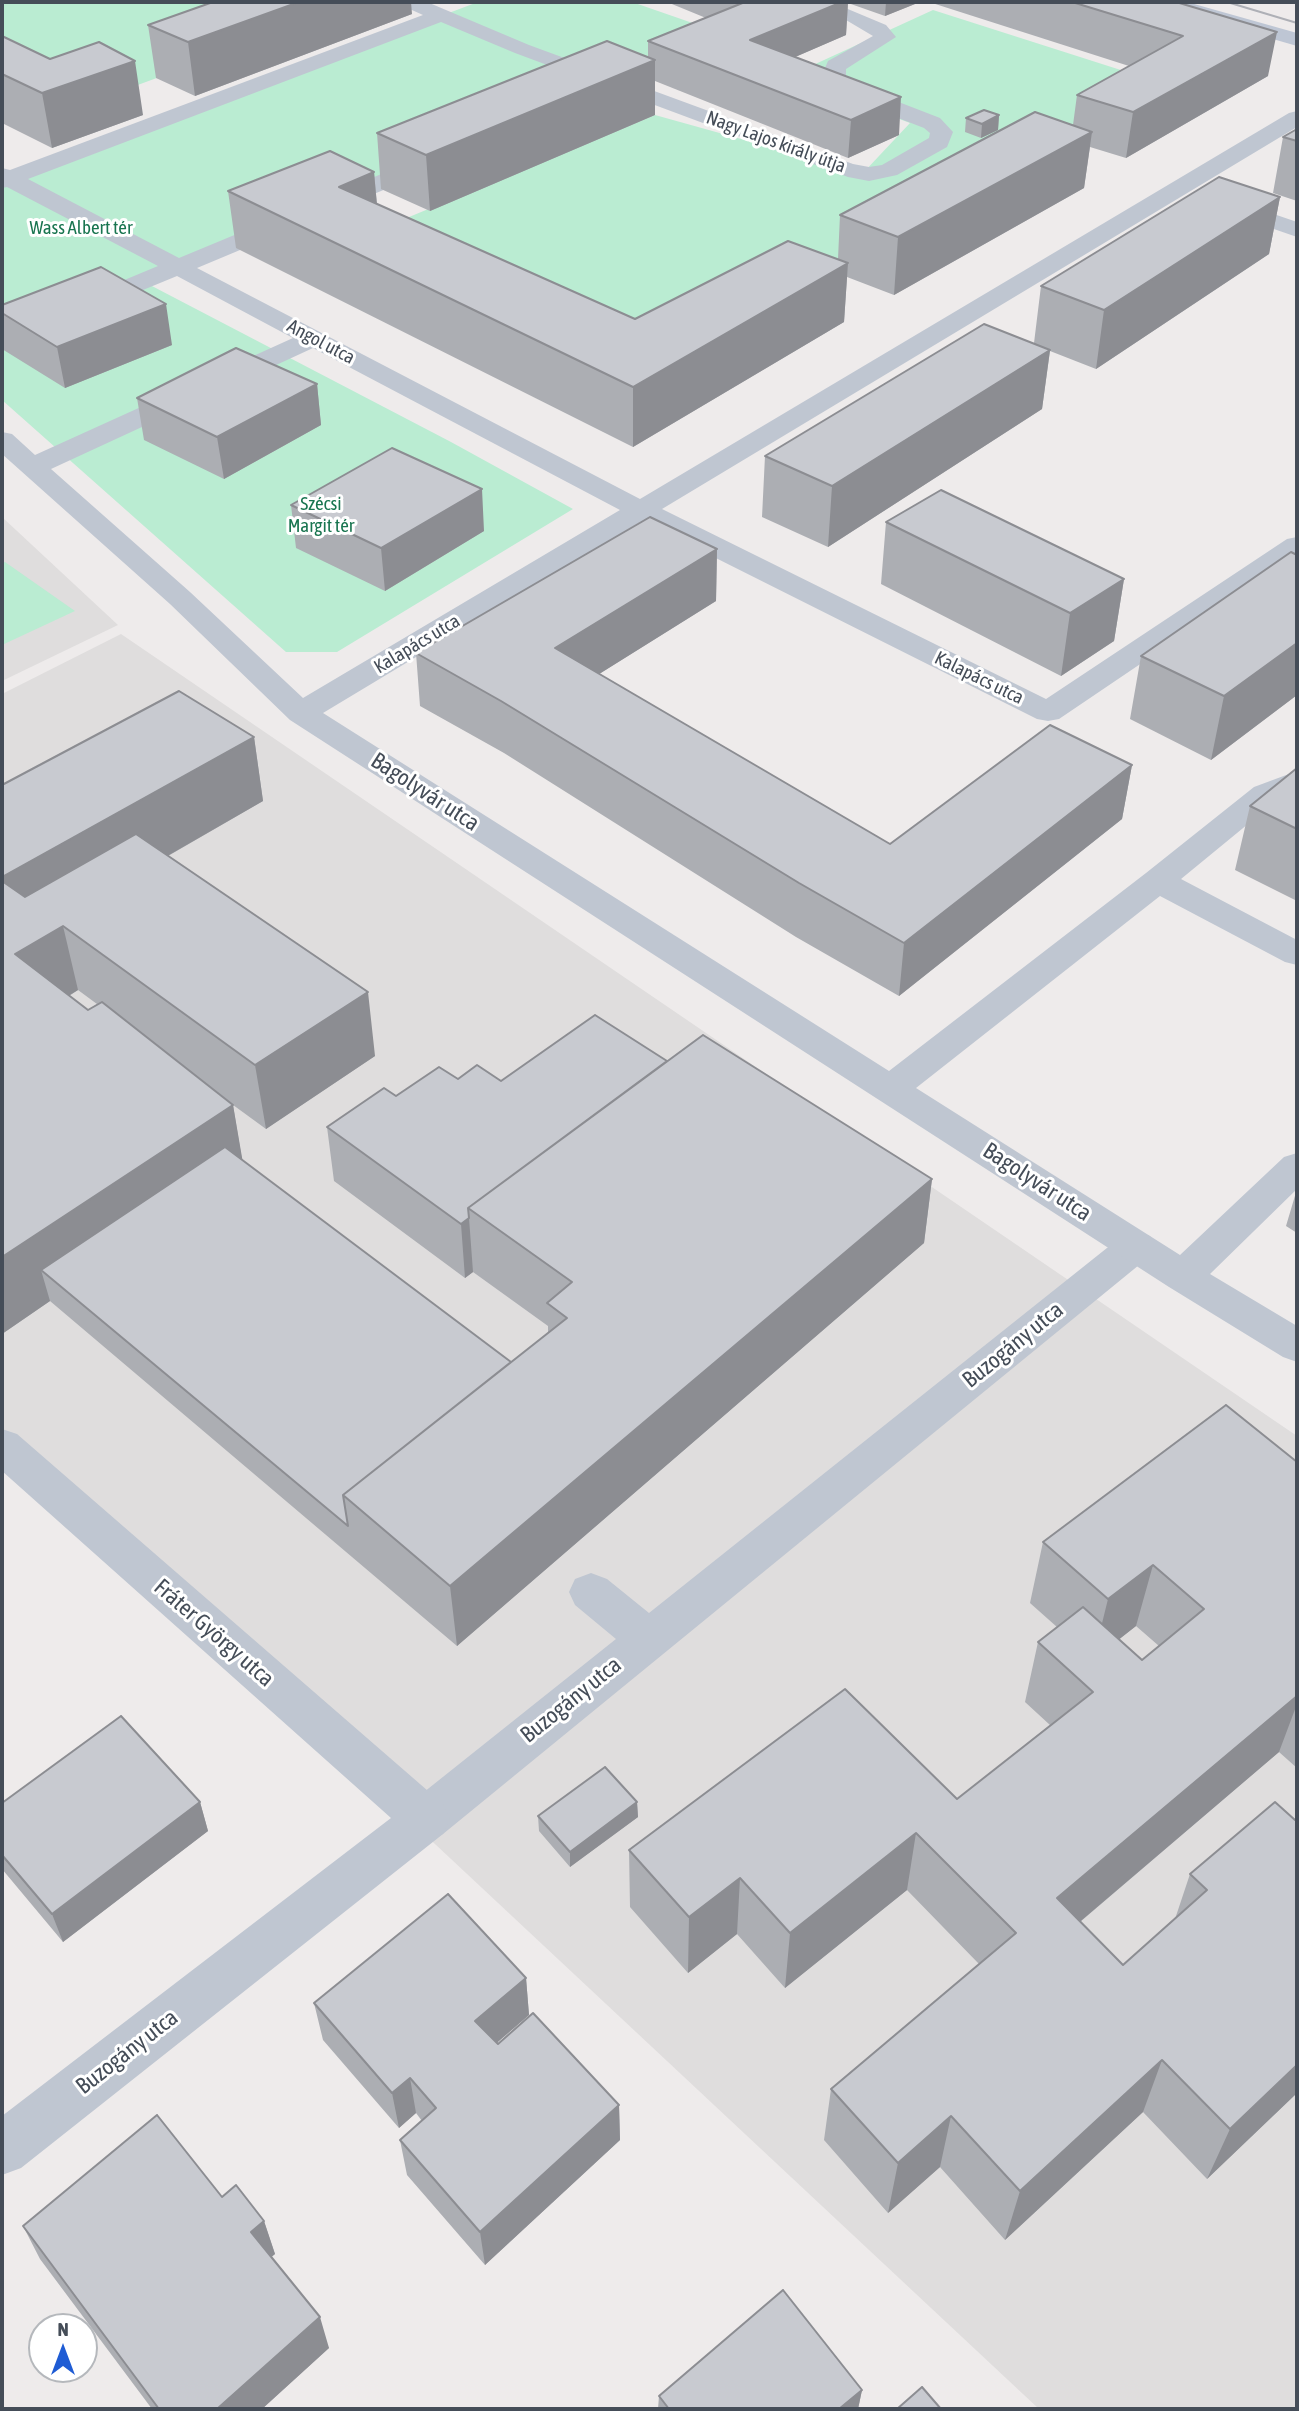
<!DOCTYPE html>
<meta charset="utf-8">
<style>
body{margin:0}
#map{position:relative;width:1299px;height:2411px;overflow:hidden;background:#eeebeb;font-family:"Asap Condensed",sans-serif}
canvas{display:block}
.frame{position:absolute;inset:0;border:4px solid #454d58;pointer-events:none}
.north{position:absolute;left:28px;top:2313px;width:70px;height:70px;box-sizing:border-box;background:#fff;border:2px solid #b5b8bc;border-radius:50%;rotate:0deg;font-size:19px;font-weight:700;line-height:28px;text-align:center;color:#454d58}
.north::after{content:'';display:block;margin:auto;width:24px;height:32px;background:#1f5cd4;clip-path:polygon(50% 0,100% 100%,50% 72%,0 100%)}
</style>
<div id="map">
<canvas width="1299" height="2411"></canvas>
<div class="frame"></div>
<div class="north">N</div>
</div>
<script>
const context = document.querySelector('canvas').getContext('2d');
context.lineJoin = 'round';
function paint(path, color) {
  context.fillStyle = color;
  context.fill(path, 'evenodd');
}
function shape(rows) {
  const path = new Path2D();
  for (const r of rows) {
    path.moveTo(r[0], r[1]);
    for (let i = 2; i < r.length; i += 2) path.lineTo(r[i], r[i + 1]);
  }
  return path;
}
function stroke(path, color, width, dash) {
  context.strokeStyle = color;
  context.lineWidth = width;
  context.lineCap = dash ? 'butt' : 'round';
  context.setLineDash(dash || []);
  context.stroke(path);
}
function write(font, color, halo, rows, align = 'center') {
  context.font = font + ' "Asap Condensed",sans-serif';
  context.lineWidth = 6;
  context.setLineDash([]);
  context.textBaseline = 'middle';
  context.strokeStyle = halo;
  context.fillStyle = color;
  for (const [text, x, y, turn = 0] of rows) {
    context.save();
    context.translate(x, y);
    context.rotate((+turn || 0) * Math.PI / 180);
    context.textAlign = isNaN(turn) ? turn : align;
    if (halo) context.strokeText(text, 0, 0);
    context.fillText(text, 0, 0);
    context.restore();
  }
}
paint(shape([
 [2,517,118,625,2,681],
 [121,634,1297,1436,1297,2409,1039,2409,2,1439,2,694]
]), '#dfdddd');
paint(shape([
 [2,2,363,2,59,114,2,85],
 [478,2,632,2,730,36,2,340,2,181],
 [933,10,1152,80,635,378,344,244,655,115,863,173,910,123,787,77],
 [150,285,451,442,573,509,337,652,286,652,2,400,2,346],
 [5,562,75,611,2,645,2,563]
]), '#baecd2');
paint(shape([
 [1136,1231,1150,1236,1156,1246,1150,1256,443,1834,426,1841,409,1834,402,1819,409,1804,616,1639,575,1605,569,1592,575,1579,591,1573,607,1579,649,1613,1122,1236,1136,1231]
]), '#bfc6d1');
paint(shape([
 [400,2,427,2,529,45,853,164,869,167,882,165,929,138,930,133,924,128,862,104,829,85,823,73,828,61,873,36,846,20,805,6,802,2,831,2,886,25,896,37,846,69,846,76,878,94,940,118,953,132,947,147,897,175,869,181,848,177,515,53,441,22,28,179,179,258,420,158,436,158,439,163,436,168,197,268,640,499,1289,113,1297,111,1297,127,662,509,1046,699,1287,539,1297,537,1297,558,1059,719,1048,721,1037,719,642,521,323,713,889,1071,1146,873,1254,787,1297,771,1297,792,1276,801,1181,879,1297,940,1297,965,1285,962,1160,896,916,1088,1180,1255,1284,1157,1297,1153,1297,1189,1210,1274,1297,1326,1297,1362,1283,1357,1169,1287,290,720,170,604,2,454,2,432,12,434,35,455,293,338,177,276,2,348,2,331,158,266,7,187,2,188,2,168,10,170,423,15,403,6,400,2],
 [313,348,620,510,303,698,190,592,51,469,313,348],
 [1227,198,1297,222,1297,237,1219,210,1215,205,1219,200,1227,198],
 [2,1429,17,1434,443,1804,450,1819,443,1834,21,2168,2,2175,2,2116,391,1818,2,1471,2,1429]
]), '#bfc6d1');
paint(shape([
 [1156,2,1187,2,1297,33,1297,46,1159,6,1156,2]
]), '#bec6d4');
stroke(shape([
 [1227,2,1297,23]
]), '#aeb0b6', 2);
paint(shape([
 [667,2,920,2,885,16,848,3,846,35,795,57,899,135,848,158,655,81,655,115,430,211,381,189,377,133,648,57,648,41,706,18],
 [929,2,1176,2,1268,76,1126,158,1090,147,1084,188,894,295,847,277,844,322,633,447,236,248,228,191,374,172,377,204,635,319,838,259,840,215,1073,125,1077,95,1129,66],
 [412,14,195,96,156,78,148,25],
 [2,36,50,59,143,115,52,148,2,123],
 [999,115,998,130,981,138,965,132,966,118],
 [1297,129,1297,201,1273,193,1283,137],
 [1280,197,1269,254,1096,369,1050,351,1042,409,828,547,762,517,765,456,1034,343,1041,286],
 [2,305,172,345,65,388,2,349],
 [317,384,321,425,224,479,144,440,137,398],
 [291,505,484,531,385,591,296,548],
 [886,522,1124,579,1114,641,1061,676,881,584],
 [717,549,716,601,599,674,890,844,1132,765,1122,819,899,996,796,937,504,753,420,706,416,653],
 [1297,555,1297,695,1211,760,1130,719,1141,656],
 [254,737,263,801,168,856,375,1056,266,1129,229,1102,233,1105,242,1160,511,1362,548,1333,548,1326,473,1272,465,1278,334,1181,327,1127,396,1096,458,1079,501,1081,667,1061,932,1179,924,1243,457,1646,50,1301,2,1334,2,785],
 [78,990,97,1004,88,1010,69,996],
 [1297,768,1297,901,1235,870,1250,806],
 [1297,1189,1297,1233,1286,1226],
 [1297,1462,1297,1768,1279,1752,1080,1922,1123,1965,1175,1919,1190,1874,1297,1818,1297,2093,1207,2179,1143,2112,1005,2240,940,2167,888,2213,824,2140,831,2089,979,1964,907,1890,785,1988,737,1934,688,1973,630,1907,629,1850,957,1799,1050,1725,1025,1702,1038,1642,1057,1627,1030,1603,1043,1542],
 [1136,1626,1159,1646,1142,1660,1119,1639],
 [200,1802,208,1831,63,1942,2,1869,2,1803],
 [637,1802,638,1817,570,1867,539,1831,538,1816],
 [526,1978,529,2015,497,2043,619,2105,620,2140,485,2265,407,2175,400,2140,422,2121,416,2113,399,2128,323,2040,314,2003],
 [222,2197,264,2221,275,2254,271,2257,329,2348,262,2409,152,2409,40,2259,23,2226],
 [862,2390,858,2409,658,2409,659,2396]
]), '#acaeb3');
paint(shape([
 [299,2,411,2,412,14,195,96,188,42],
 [842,2,848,2,846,35,749,77,750,40],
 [886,2,920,2,885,16],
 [1277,32,1268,76,1126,158,1133,112],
 [655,60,655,115,430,211,426,155],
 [135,61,143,115,52,148,42,93],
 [901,97,899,135,848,158,851,120],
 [999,115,998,130,981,138,982,124],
 [1092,132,1084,188,894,295,898,237],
 [374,172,379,229,339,187],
 [1280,197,1269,254,1096,369,1104,310],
 [848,263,844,322,633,447,633,387],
 [166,304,172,345,65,388,57,347],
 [1050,350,1042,409,828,547,832,486],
 [317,384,321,425,224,479,217,437],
 [482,489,484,531,385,591,381,548],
 [717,549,716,601,556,701,555,648],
 [1124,579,1114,641,1061,676,1070,613],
 [1297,643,1297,695,1211,760,1224,696],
 [254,737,263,801,16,943,2,889,2,877],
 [1132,765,1122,819,899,996,904,943],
 [63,926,78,990,32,1018,15,954],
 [368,992,375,1056,266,1129,255,1065],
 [233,1105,244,1169,41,1270,50,1301,2,1334,2,1257],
 [932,1179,924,1243,457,1646,450,1586],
 [469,1218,473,1272,465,1278,461,1224],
 [1153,1565,1136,1626,1093,1660,1108,1599],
 [1297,1696,1297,1704,1279,1752,1042,1954,1057,1898],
 [200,1802,208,1831,63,1942,52,1914],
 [637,1802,638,1817,570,1867,570,1852],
 [916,1833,907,1890,785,1988,790,1933],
 [740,1878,737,1934,688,1973,689,1917],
 [526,1978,529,2015,480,2057,475,2021],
 [1162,2060,1143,2112,1005,2240,1020,2191],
 [1297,2065,1297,2093,1207,2179,1230,2129],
 [410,2078,416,2113,399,2128,392,2093],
 [619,2105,620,2140,485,2265,480,2232],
 [951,2116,940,2167,888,2213,898,2163],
 [264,2221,275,2254,262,2265,251,2232],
 [320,2317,329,2348,262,2409,217,2409],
 [862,2390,858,2409,839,2409]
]), '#8c8d92');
const building = shape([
 [213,2,299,2,188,42,148,25,213,2],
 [745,2,842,2,750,40,901,97,851,120,648,41,745,2],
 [1072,2,1176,2,1277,32,1133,112,1077,95,1183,36,1072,2],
 [2,36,50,59,99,42,135,61,42,93,2,74,2,36],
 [607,41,655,60,426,155,377,133,607,41],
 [984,110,999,115,982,124,966,118,984,110],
 [1035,112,1092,132,898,237,840,215,1035,112],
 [1297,129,1297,141,1283,137,1297,129],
 [330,151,374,172,339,187,635,319,788,241,848,263,633,387,228,191,330,151],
 [1219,177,1280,197,1104,310,1041,286,1219,177],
 [101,267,166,304,57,347,2,313,2,305,101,267],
 [984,324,1050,350,832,486,765,456,984,324],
 [236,348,317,384,217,437,137,398,236,348],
 [392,448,482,489,381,548,291,505,392,448],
 [941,490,1124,579,1070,613,886,522,941,490],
 [650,517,717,549,555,648,890,844,1050,725,1132,765,904,943,799,883,501,701,416,653,650,517],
 [1291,552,1297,555,1297,643,1224,696,1141,656,1291,552],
 [179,691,254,737,2,877,2,785,179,691],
 [1297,768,1297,829,1250,806,1297,768],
 [136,834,368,992,255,1065,63,926,15,954,88,1010,102,1002,233,1105,2,1257,2,881,25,897,136,834],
 [595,1015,667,1061,468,1208,469,1218,461,1224,327,1127,384,1088,396,1096,439,1067,458,1079,477,1065,501,1081,595,1015],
 [703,1035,932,1179,450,1586,343,1495,567,1318,547,1303,572,1282,468,1208,703,1035],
 [225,1147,511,1362,343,1495,348,1526,41,1270,225,1147],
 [1226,1405,1297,1462,1297,1696,1057,1898,1123,1965,1207,1890,1190,1874,1275,1802,1295,1820,1297,1818,1297,2065,1230,2129,1162,2060,1020,2191,951,2116,898,2163,831,2089,1016,1933,916,1833,790,1933,740,1878,689,1917,629,1850,845,1689,957,1799,1093,1692,1038,1642,1083,1607,1142,1660,1204,1609,1153,1565,1108,1599,1043,1542,1226,1405],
 [121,1716,200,1802,52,1914,2,1855,2,1803,121,1716],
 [605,1767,637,1802,570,1852,538,1816,605,1767],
 [448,1894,526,1978,475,2021,498,2044,533,2013,619,2105,480,2232,400,2140,436,2108,410,2078,392,2093,314,2003,448,1894],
 [157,2115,222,2197,236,2185,264,2221,251,2232,320,2317,217,2409,159,2409,23,2226,157,2115],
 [783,2290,862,2390,839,2409,669,2409,659,2396,783,2290],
 [922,2387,941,2409,897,2409,922,2387]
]);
paint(building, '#c8cad0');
stroke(building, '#8c8d92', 2);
write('19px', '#454d58', '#fff', [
 ["Nagy Lajos király útja",776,142,20],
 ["Angol utca",321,342,28],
 ["Kalapács utca",417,644,-31],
 ["Kalapács utca",979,678,26]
]);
write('19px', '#197550', '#fff', [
 ["Wass Albert tér",81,228],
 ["Szécsi",321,504],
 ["Margit tér",321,526]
]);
write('23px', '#454d58', '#fff', [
 ["Bagolyvár utca",425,792,33],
 ["Bagolyvár utca",1037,1182,33],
 ["Buzogány utca",1013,1345,-39],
 ["Fráter György utca",214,1633,41],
 ["Buzogány utca",571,1700,-39],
 ["Buzogány utca",127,2052,-38]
]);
</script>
